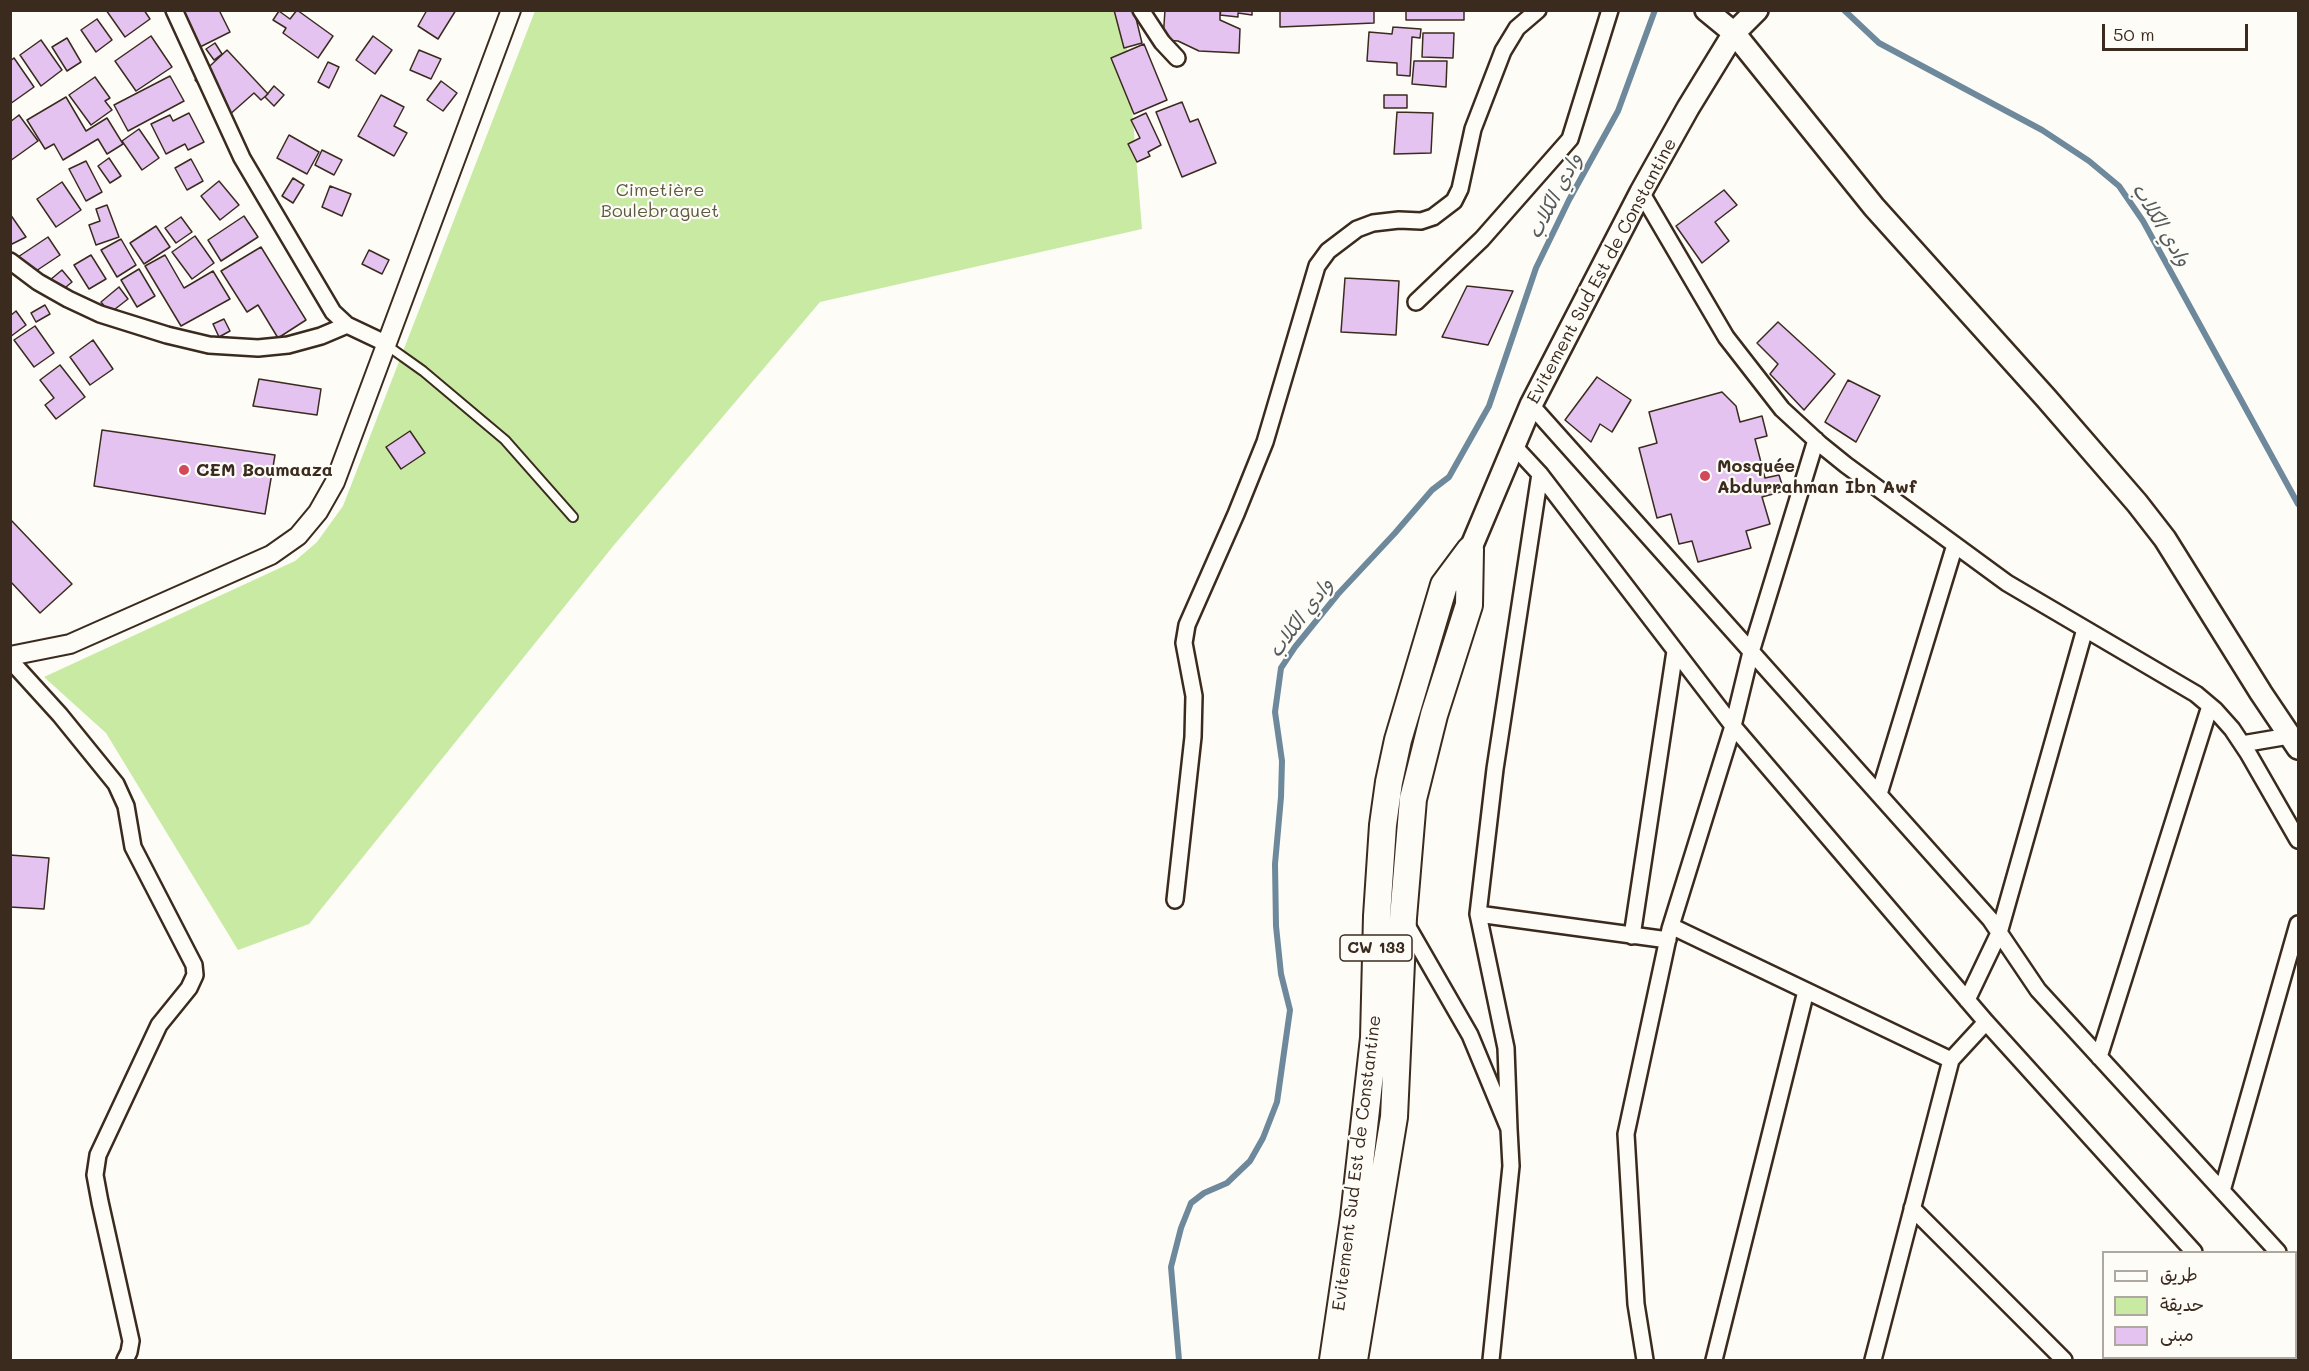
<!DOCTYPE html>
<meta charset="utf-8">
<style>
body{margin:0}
#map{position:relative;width:2309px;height:1371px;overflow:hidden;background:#fdfcf7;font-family:Mali,"Playpen Sans Arabic",sans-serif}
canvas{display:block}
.frame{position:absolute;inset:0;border:12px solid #3b2a1e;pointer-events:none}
.legend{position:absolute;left:2102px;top:1251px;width:195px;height:108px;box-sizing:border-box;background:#fdfcf7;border:2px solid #afa8a0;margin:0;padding:8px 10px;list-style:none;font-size:18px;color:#3b2a1e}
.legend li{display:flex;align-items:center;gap:12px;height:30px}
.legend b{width:30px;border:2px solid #afa8a0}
.scale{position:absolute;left:2102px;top:24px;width:146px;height:27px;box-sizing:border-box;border:3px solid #3b2a1e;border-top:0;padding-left:8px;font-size:18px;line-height:21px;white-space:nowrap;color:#3b2a1e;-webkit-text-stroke:4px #fdfcf7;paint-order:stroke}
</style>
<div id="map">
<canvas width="2309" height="1371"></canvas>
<div class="frame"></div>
<ul class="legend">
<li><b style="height:8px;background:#fdfcf7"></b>طريق</li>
<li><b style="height:16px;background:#c8eaa3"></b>حديقة</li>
<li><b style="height:16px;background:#e4c3f0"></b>مبنى</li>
</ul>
<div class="scale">50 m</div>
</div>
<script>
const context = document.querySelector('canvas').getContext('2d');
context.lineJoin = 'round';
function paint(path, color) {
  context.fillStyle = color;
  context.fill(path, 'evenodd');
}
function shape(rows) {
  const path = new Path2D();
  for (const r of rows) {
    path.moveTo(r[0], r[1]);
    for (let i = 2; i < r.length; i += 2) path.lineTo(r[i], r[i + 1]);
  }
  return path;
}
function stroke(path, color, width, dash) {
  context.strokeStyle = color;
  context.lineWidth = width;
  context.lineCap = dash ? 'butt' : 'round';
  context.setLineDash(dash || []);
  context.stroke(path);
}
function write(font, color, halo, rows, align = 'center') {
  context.font = font + ' Mali,"Playpen Sans Arabic",sans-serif';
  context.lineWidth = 4.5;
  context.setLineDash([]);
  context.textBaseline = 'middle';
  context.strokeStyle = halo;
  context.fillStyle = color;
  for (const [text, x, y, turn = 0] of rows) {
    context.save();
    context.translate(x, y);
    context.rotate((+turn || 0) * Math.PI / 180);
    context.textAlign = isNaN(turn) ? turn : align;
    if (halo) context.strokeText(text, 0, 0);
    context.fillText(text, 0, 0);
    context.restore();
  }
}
paint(shape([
 [535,11,1124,11,1142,229,820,302,614,545,309,924,238,950,106,733,44,677,295,561,317,542,343,506]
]), '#c8eaa3');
stroke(shape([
 [1844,10,1879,43,2042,130,2089,161,2119,186,2143,221,2298,504],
 [1179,1360,1171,1267,1181,1228,1191,1203,1204,1193,1227,1183,1250,1161,1263,1138,1277,1102,1290,1010,1281,974,1276,926,1275,864,1281,797,1282,761,1275,712,1281,668,1295,647,1338,594,1395,533,1432,490,1449,477,1489,406,1536,268,1569,200,1618,111,1655,10]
]), '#6e899b', 6);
const building = shape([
 [106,10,144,10,150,19,125,37,106,10],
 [180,10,219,10,230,32,198,48,180,10],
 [297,10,333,36,318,58,283,33,286,28,273,20,279,11,290,19,297,10],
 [427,10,456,10,438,39,418,26,427,10],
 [1114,10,1134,10,1142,43,1124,48,1114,10],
 [1165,10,1220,10,1220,20,1240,29,1239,53,1199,51,1178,41,1163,40,1165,10],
 [1221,10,1252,10,1252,15,1238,13,1238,17,1220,15,1221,10],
 [1280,10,1374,10,1374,23,1280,27,1280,10],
 [1406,10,1464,10,1464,20,1406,20,1406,10],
 [97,19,112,40,96,52,81,30,97,19],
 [1393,27,1421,29,1420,38,1412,37,1410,76,1397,75,1397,63,1367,61,1369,32,1392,34,1393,27],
 [1423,33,1454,33,1453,58,1422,57,1423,33],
 [151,36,172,67,136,91,115,61,151,36],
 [373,36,392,50,375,74,356,60,373,36],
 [67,38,81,62,67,71,52,47,67,38],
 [41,40,62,70,41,86,20,55,41,40],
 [215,43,222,54,214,60,206,49,215,43],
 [1144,44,1167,100,1134,114,1111,58,1144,44],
 [227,50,268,94,261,100,254,93,228,116,195,80,227,50],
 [419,50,441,59,431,79,410,70,419,50],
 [14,58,34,87,10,104,10,61,14,58],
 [1414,61,1447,61,1446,87,1412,84,1414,61],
 [328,62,339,67,329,88,318,82,328,62],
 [170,76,184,101,128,131,114,105,170,76],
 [95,77,110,98,105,101,112,110,91,125,69,95,95,77],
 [441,81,457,93,443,111,427,100,441,81],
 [274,86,284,95,274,106,265,97,274,86],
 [381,95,404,107,394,126,407,133,394,156,358,136,381,95],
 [1384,95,1407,95,1407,108,1384,108,1384,95],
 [66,97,86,131,107,118,123,144,107,154,98,139,63,160,54,144,45,149,27,120,66,97],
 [1182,102,1190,122,1198,119,1216,163,1182,177,1156,112,1182,102],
 [1397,112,1433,113,1431,153,1394,154,1397,112],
 [189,113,204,142,188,150,185,144,166,154,151,124,170,115,173,121,189,113],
 [1146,113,1161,145,1148,152,1150,156,1137,162,1128,144,1140,138,1131,120,1146,113],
 [19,115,38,141,10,161,10,122,19,115],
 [139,129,159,158,142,170,122,141,139,129],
 [289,135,319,152,307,174,277,158,289,135],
 [322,150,342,160,334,175,315,165,322,150],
 [109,158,121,176,110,183,98,166,109,158],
 [191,159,203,181,187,190,175,168,191,159],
 [86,161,102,192,86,201,69,169,86,161],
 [293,178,304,185,293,203,282,196,293,178],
 [219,181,239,205,220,220,201,196,219,181],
 [62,182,81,210,56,227,37,199,62,182],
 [330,186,351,194,342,216,322,207,330,186],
 [1724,190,1737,205,1715,222,1729,241,1702,263,1676,226,1724,190],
 [107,205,119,237,96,245,89,225,100,221,96,209,107,205],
 [10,214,26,237,10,245,10,214],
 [244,216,258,237,221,261,208,240,244,216],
 [181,217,192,232,176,243,165,228,181,217],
 [156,226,170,247,144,264,130,243,156,226],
 [195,236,214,263,192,279,172,252,195,236],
 [48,237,60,255,30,275,18,257,48,237],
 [121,239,136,265,117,277,101,250,121,239],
 [261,247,306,320,278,338,258,305,247,312,221,271,261,247],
 [369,250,389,260,382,274,362,264,369,250],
 [91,255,106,279,89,289,74,265,91,255],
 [165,255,184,288,213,271,230,299,181,326,145,266,165,255],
 [139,269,155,296,137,307,121,280,139,269],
 [62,270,72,282,60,292,50,280,62,270],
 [1345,278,1399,281,1396,335,1341,332,1345,278],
 [1467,286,1513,291,1488,345,1442,337,1467,286],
 [119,287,128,299,110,313,101,302,119,287],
 [45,305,50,314,36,322,31,313,45,305],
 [16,311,26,325,10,337,10,316,16,311],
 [224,319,230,331,219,337,213,324,224,319],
 [1778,322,1835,374,1804,410,1770,374,1778,364,1757,343,1778,322],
 [35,326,54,353,34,367,14,340,35,326],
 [93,340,113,369,90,385,70,357,93,340],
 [60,365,85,397,56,419,45,405,54,398,40,380,60,365],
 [1597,377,1631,400,1612,432,1600,424,1591,442,1565,420,1597,377],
 [259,379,321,389,317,415,253,406,259,379],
 [1848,380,1880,396,1856,442,1825,422,1848,380],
 [1722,392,1736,406,1740,422,1762,416,1767,436,1755,439,1765,478,1779,475,1784,491,1762,497,1770,524,1746,531,1751,548,1698,562,1692,541,1679,544,1671,514,1657,518,1639,448,1657,443,1649,412,1722,392],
 [102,430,275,455,265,514,94,486,102,430],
 [410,431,425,453,401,469,386,447,410,431],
 [10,519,72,584,40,613,10,581,10,519],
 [10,855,49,858,44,909,10,907,10,855]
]);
paint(building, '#e4c3f0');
stroke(building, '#3b2a1e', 1.5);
const service = shape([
 [385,344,423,371,505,440,573,517]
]);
const minor = shape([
 [174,10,242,158,333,312,347,325,385,343],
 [1141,10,1162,42,1177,58],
 [1641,192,1726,337,1782,409,1820,444,1846,465,2007,583,2196,694,2215,710,2232,729,2248,753,2298,840],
 [10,261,38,282,68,299,100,314,167,335,209,345,258,348,288,345,321,336,347,325],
 [1416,302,1482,239,1570,139,1610,10],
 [1531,405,1990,919,2038,990,2278,1252],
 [1514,446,1540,474,1733,726,1986,1022,2194,1252],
 [10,660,60,715,116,784,126,806,133,847,194,965,195,975,189,988,159,1025,98,1155,95,1175,100,1202,131,1341,129,1352,125,1360],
 [2242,744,2289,736],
 [1879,794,1955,545],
 [1175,900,1193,737,1194,696,1184,643,1187,625,1236,514,1265,442,1317,266,1328,251,1357,229,1373,223,1399,220,1421,221,1433,217,1454,201,1460,189,1473,129,1503,51,1517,28,1538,10],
 [1478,914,1668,940],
 [1405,922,1470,1035,1509,1129,1511,1166,1491,1360],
 [1671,926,1951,1060],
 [1632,936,1675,651],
 [1967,1000,1999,933,2085,629],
 [2099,1057,2210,706],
 [1509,1129,1506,1048,1478,914,1495,769,1540,474],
 [2222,1191,2298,924],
 [1912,1208,2064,1360],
 [2296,1272,2298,1275],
 [2289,1358,2291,1360],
 [1645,1360,1636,1304,1626,1134,1670,929,1733,726,1751,652,1816,440],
 [1714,1360,1806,991],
 [1873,1360,1951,1060,1986,1022]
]);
const tertiary = shape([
 [10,656,70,644,271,555,298,536,318,512,335,482,511,10]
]);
const secondary = shape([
 [1706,10,1734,33,1874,207,2046,398,2137,503,2165,539,2261,693,2298,748],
 [1470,550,1531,405,1641,192,1688,108,1734,33,1757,10]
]);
const trunk = shape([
 [1333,1360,1354,1217,1374,1038,1377,916,1383,825,1389,782,1398,740,1444,585,1470,550],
 [1354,1360,1394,1117,1403,918,1413,799,1434,715,1469,605,1470,550]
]);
stroke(service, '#3b2a1e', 12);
stroke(minor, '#3b2a1e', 20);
stroke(tertiary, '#3b2a1e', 22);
stroke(secondary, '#3b2a1e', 26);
stroke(trunk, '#3b2a1e', 30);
stroke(service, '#fdfcf7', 8);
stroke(minor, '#fdfcf7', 15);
stroke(tertiary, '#fdfcf7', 18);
stroke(secondary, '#fdfcf7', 21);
stroke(trunk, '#fdfcf7', 26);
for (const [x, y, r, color] of [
 [184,470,6,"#d1495b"],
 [1705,476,6,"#d1495b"]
]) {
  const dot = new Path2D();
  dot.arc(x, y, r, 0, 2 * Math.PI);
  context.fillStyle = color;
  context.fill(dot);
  stroke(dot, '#fdfcf7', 2);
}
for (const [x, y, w] of [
 [1376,948,72]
]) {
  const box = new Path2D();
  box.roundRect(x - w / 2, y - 13, w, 26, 4.5);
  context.fillStyle = '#fdfcf7';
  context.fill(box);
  stroke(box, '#3b2a1e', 1.5);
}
write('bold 16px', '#3b2a1e', null, [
 ["CW 133",1376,948]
]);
write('18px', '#5e5a3f', '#fdfcf7', [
 ["Cimetière",660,190],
 ["Boulebraguet",660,211]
]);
write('18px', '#3b2a1e', '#fdfcf7', [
 ["Evitement Sud Est de Constantine",1602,271,-62],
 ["Evitement Sud Est de Constantine",1357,1163,-83]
]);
write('bold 18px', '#3b2a1e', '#fdfcf7', [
 ["Mosquée",1717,466],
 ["Abdurrahman Ibn Awf",1717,487],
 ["CEM Boumaaza",196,470]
], 'left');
write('italic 20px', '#545a5d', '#fdfcf7', [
 ["وادي الكلاب",1555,196,-62],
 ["وادي الكلاب",2161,225,59],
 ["وادي الكلاب",1301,618,-53]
]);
</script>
